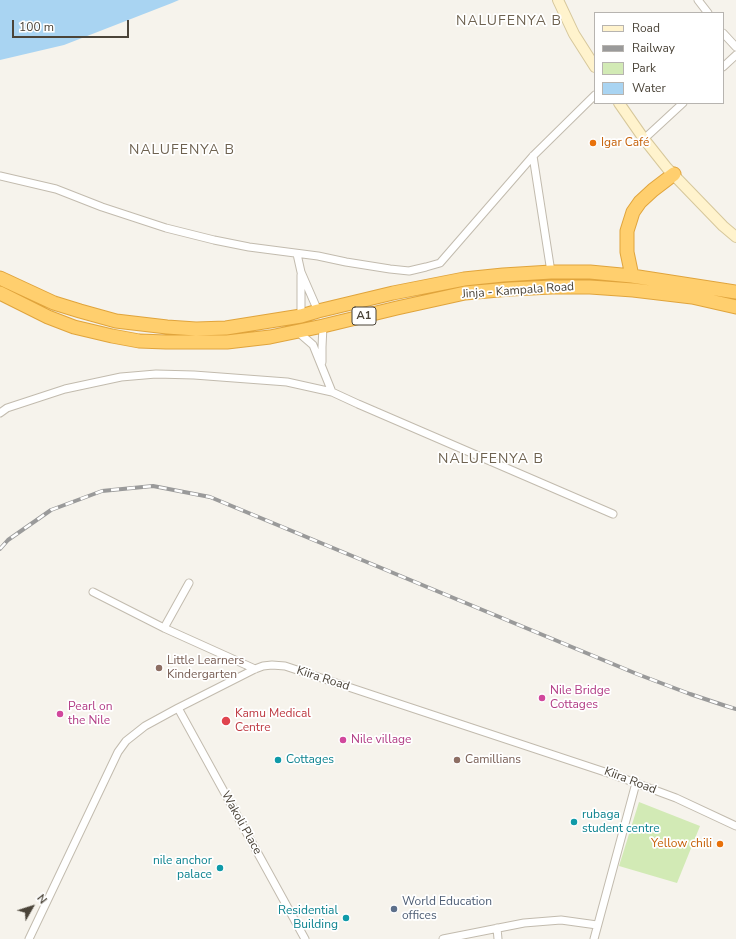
<!DOCTYPE html>
<meta charset="utf-8">
<style>
body{margin:0}
#map{position:relative;width:736px;height:939px;overflow:hidden;background:#f6f3ec;font-family:"Nunito Sans",sans-serif}
canvas{display:block}
.legend{position:absolute;left:594px;top:12px;width:130px;height:92px;box-sizing:border-box;background:#fff;border:1px solid #b7b4b0;margin:0;padding:5px 7px;list-style:none;font-size:12px;color:#4b4439}
.legend li{display:flex;align-items:center;gap:8px;height:20px}
.legend b{width:20px;border:1px solid #b7b4b0}
.north{position:absolute;left:12px;top:887px;width:40px;height:40px;-webkit-text-stroke:3px #fff;paint-order:stroke;rotate:51deg;font-size:11px;font-weight:700;line-height:16px;text-align:center;color:#4b4439}
.north::after{content:'';display:block;margin:auto;width:14px;height:18px;background:#4b4439;clip-path:polygon(50% 0,100% 100%,50% 72%,0 100%)}
.scale{position:absolute;left:12px;top:20px;width:117px;height:18px;box-sizing:border-box;border:2px solid #4b4439;border-top:0;padding-left:5px;font-size:12px;line-height:14px;white-space:nowrap;color:#4b4439;-webkit-text-stroke:3px #fff;paint-order:stroke}
</style>
<div id="map">
<canvas width="736" height="939"></canvas>
<ul class="legend">
<li><b style="height:5px;background:#fff3cd"></b>Road</li>
<li><b style="height:5px;background:#9a9a9a"></b>Railway</li>
<li><b style="height:11px;background:#d2eab5"></b>Park</li>
<li><b style="height:11px;background:#a9d4f2"></b>Water</li>
</ul>
<div class="north">N</div>
<div class="scale">100 m</div>
</div>
<script>
const context = document.querySelector('canvas').getContext('2d');
context.lineJoin = 'round';
function paint(path, color) {
  context.fillStyle = color;
  context.fill(path, 'evenodd');
}
function shape(rows) {
  const path = new Path2D();
  for (const r of rows) {
    path.moveTo(r[0], r[1]);
    for (let i = 2; i < r.length; i += 2) path.lineTo(r[i], r[i + 1]);
  }
  return path;
}
function stroke(path, color, width, dash) {
  context.strokeStyle = color;
  context.lineWidth = width;
  context.lineCap = dash ? 'butt' : 'round';
  context.setLineDash(dash || []);
  context.stroke(path);
}
function write(font, color, halo, rows, align = 'center') {
  context.font = font + ' "Nunito Sans",sans-serif';
  context.lineWidth = 3.5;
  context.setLineDash([]);
  context.textBaseline = 'middle';
  context.strokeStyle = halo;
  context.fillStyle = color;
  for (const [text, x, y, turn = 0] of rows) {
    context.save();
    context.translate(x, y);
    context.rotate((+turn || 0) * Math.PI / 180);
    context.textAlign = isNaN(turn) ? turn : align;
    if (halo) context.strokeText(text, 0, 0);
    context.fillText(text, 0, 0);
    context.restore();
  }
}
paint(shape([
 [639,802,700,826,677,883,619,866]
]), '#d2eab5');
paint(shape([
 [0,0,179,0,172,3,64,45,0,60]
]), '#a9d4f2');
const street = shape([
 [698,0,708,13],
 [723,33,736,47],
 [723,67,736,55],
 [644,139,683,103],
 [533,156,551,272],
 [0,176,56,189,102,207,166,228,214,240,249,247,318,256,346,262,390,269,409,271,426,267,440,263,533,156,595,95],
 [297,254,301,272,318,311],
 [301,275,301,316],
 [298,332,313,345,332,392],
 [322,362,322,347,323,326],
 [0,413,7,408,65,389,121,377,156,374,194,375,287,382,332,392,358,404,613,514],
 [93,592,164,628,255,669],
 [164,628,189,583],
 [178,708,305,939],
 [497,928,498,939],
 [29,939,118,752,126,741,145,726,178,708,255,669,263,666,272,665,285,666,614,775,676,798,736,826],
 [443,939,524,923,561,920,597,925],
 [594,939,636,783]
]);
const secondary = shape([
 [558,0,574,34,595,67],
 [619,103,644,139,667,168,723,226,736,237]
]);
const highway = shape([
 [632,276,627,252,627,231,633,212,640,202,653,190,674,174],
 [0,278,54,303,80,311,116,321,167,327,196,329,226,328,301,316,318,311,393,293,464,279,503,275,551,272,590,272,632,276,736,292],
 [0,293,48,317,74,327,112,336,139,341,166,342,227,342,270,337,323,326,397,308,465,293,510,289,552,287,590,287,633,290,692,297,736,307]
]);
stroke(street, '#c2bbae', 9);
stroke(secondary, '#d6c79b', 12);
stroke(highway, '#e0a43c', 15);
stroke(street, '#fff', 7);
stroke(secondary, '#fff3cd', 10);
stroke(highway, '#ffcf6e', 13);
const rail = shape([
 [0,549,8,540,51,510,102,491,153,486,210,497,637,674,690,694,726,706,736,709]
]);
stroke(rail, '#9a9a9a', 4);
stroke(rail, '#fff', 2.5, [8]);
for (const [x, y, r, color] of [
 [593,143,4,"#e8710a"],
 [159,668,4,"#8d6e63"],
 [542,698,4,"#d1479c"],
 [60,714,4,"#d1479c"],
 [226,721,5,"#e0444e"],
 [343,740,4,"#d1479c"],
 [278,760,4,"#0f9aa8"],
 [457,760,4,"#8d6e63"],
 [574,822,4,"#0f9aa8"],
 [720,844,4,"#e8710a"],
 [220,868,4,"#0f9aa8"],
 [394,909,4,"#5c6f8a"],
 [346,918,4,"#0f9aa8"]
]) {
  const dot = new Path2D();
  dot.arc(x, y, r, 0, 2 * Math.PI);
  context.fillStyle = color;
  context.fill(dot);
  stroke(dot, '#fff', 1.5);
}
for (const [x, y, w] of [
 [364,316,24]
]) {
  const box = new Path2D();
  box.roundRect(x - w / 2, y - 9, w, 18, 3);
  context.fillStyle = '#fff';
  context.fill(box);
  stroke(box, '#4b4439', 1);
}
write('bold 11px', '#4b4439', null, [
 ["A1",364,316]
]);
write('12px', '#c56008', '#fff', [
 ["Igar Café",601,143],
 ["Yellow chili",712,844,"right"]
], 'left');
write('12px', '#4b4439', '#fff', [
 ["Jinja - Kampala Road",518,291,-4],
 ["Kiira Road",323,679,18],
 ["Kiira Road",630,781,21],
 ["Wakoli Place",241,823,61]
]);
write('12px', '#785e54', '#fff', [
 ["Little Learners",167,661],
 ["Kindergarten",167,675],
 ["Camillians",465,760]
], 'left');
write('12px', '#b23c85', '#fff', [
 ["Nile Bridge",550,691],
 ["Cottages",550,705],
 ["Pearl on",68,707],
 ["the Nile",68,721],
 ["Nile village",351,740]
], 'left');
write('12px', '#be3a42', '#fff', [
 ["Kamu Medical",235,714],
 ["Centre",235,728]
], 'left');
write('12px', '#0d838f', '#fff', [
 ["Cottages",286,760],
 ["rubaga",582,815],
 ["student centre",582,829],
 ["nile anchor",212,861,"right"],
 ["palace",212,875,"right"],
 ["Residential",338,911,"right"],
 ["Building",338,925,"right"]
], 'left');
write('12px', '#4e5e75', '#fff', [
 ["World Education",402,902],
 ["offices",402,916]
], 'left');
context.letterSpacing = '1px';
write('14px', '#6e6250', '#fff', [
 ["NALUFENYA B",509,22],
 ["NALUFENYA B",182,151],
 ["NALUFENYA B",491,460]
]);
context.letterSpacing = '0px';
</script>
